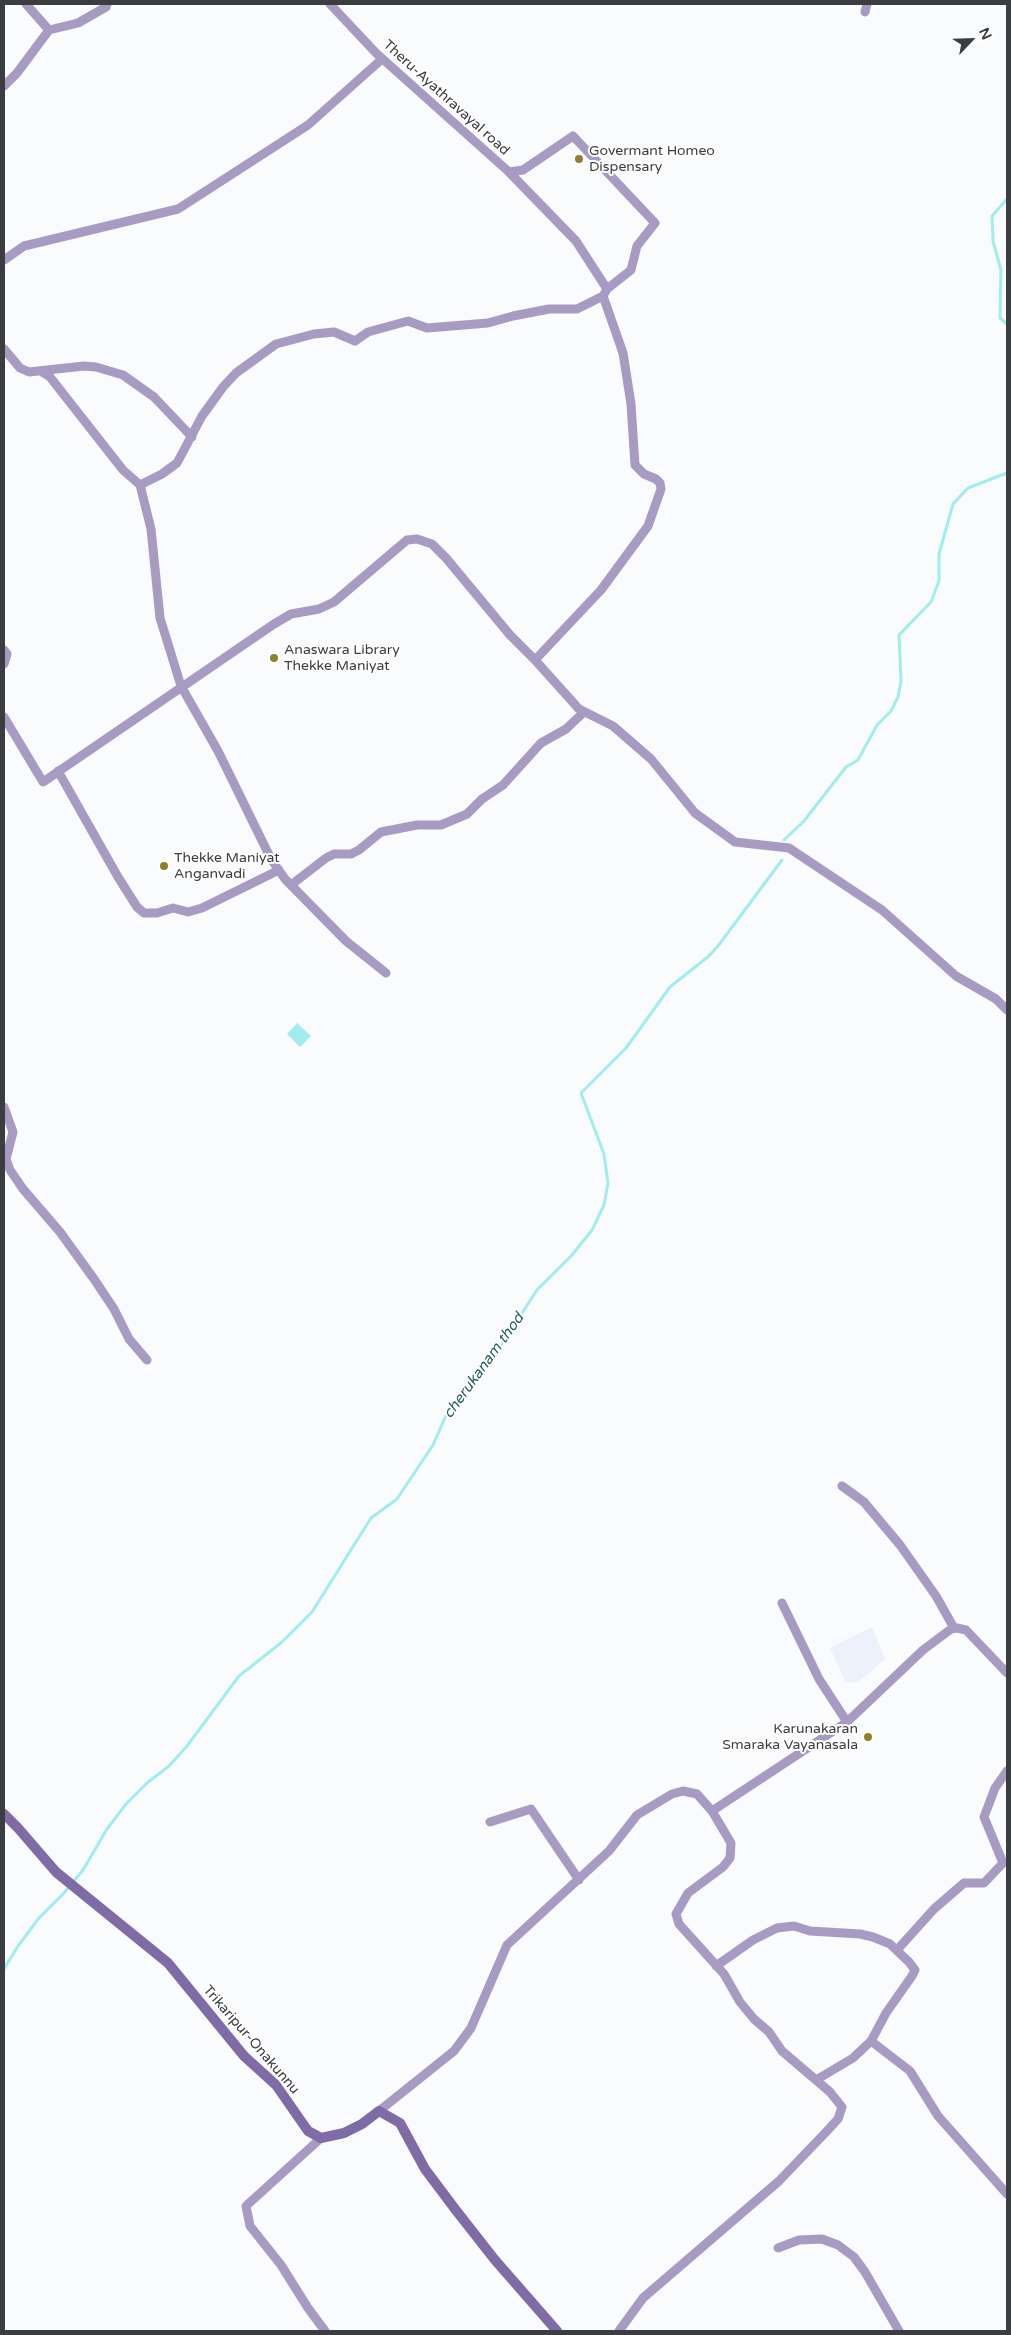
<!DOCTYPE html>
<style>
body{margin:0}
#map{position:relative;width:1011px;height:2335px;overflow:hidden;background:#fafbfd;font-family:"Varela Round",sans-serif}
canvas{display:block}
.frame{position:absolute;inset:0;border:5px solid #3b3d41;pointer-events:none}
.north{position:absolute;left:946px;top:15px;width:50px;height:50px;-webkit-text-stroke:4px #fff;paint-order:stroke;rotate:66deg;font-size:14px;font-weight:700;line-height:20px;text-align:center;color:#3b3d41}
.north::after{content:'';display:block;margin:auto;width:18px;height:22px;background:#3b3d41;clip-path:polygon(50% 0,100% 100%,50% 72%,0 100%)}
</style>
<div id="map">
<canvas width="1011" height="2335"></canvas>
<div class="frame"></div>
<div class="north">N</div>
</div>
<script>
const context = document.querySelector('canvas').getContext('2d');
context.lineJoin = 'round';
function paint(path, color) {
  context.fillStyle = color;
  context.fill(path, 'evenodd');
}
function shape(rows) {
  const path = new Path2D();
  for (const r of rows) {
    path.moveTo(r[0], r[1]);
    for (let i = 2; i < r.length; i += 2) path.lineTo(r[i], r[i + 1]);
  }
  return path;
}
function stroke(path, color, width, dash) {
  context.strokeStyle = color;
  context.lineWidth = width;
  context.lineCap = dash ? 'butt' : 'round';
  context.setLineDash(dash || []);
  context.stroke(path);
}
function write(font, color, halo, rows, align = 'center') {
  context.font = font + ' "Varela Round",sans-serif';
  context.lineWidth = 4;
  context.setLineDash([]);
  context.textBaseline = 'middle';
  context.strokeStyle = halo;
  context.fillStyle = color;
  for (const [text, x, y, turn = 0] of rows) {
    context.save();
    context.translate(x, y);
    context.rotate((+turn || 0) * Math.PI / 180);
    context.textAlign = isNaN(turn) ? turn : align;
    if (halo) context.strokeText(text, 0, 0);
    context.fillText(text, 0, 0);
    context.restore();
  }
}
paint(shape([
 [872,1627,885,1659,857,1683,845,1681,830,1648]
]), '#ecf1fc');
paint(shape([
 [297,1023,311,1036,300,1047,287,1034]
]), '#a0ecef');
stroke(shape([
 [1007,199,992,216,993,241,1001,270,1000,318,1007,324],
 [784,840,804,821,846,767,858,760,877,725,891,711,898,697,901,681,899,635,931,602,939,581,939,554,953,504,968,488,1007,473],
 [4,1969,18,1946,39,1918,64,1893,83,1870,107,1829,126,1804,147,1783,169,1766,187,1746,239,1676,282,1642,312,1612,371,1518,397,1499,433,1445,448,1411,461,1393,472,1378,489,1364,537,1290,572,1255,592,1230,604,1205,608,1183,604,1154,581,1093,626,1048,670,987,709,956,718,946,782,860]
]), '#a0ecef', 3);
stroke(shape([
 [330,4,376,53,509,172,523,170,573,136,655,223,637,246,631,270,607,289,603,296,623,353,631,404,635,465,644,474,656,479,660,483,661,489,648,526,601,590,535,660,579,709,613,726,651,759,695,813,735,842,789,848,882,910,956,976,996,999,1007,1010],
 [865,12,867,4],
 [49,30,78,23,106,7,107,4],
 [4,86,17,73,49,30,26,4],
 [509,172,576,241,607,289],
 [4,260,24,246,178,209,308,125,382,59],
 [4,349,20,368,29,372,84,366,96,367,123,375,154,397,192,437],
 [42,372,50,377,123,470,140,485,162,474,177,463,202,416,223,387,236,373,276,344,314,334,334,332,355,341,368,332,408,321,427,328,488,323,513,316,549,309,577,309,603,296],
 [140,485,151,529,160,618,181,686,218,751,271,859,285,879,346,941,386,973],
 [4,650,7,654,4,664],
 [4,717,43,782,274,624,291,614,319,609,334,602,407,540,417,539,432,544,446,558,510,635,535,660],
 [58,771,118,877,137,907,144,913,157,913,173,908,188,912,202,908,279,870],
 [291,885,326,858,334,854,351,854,359,850,381,832,417,825,441,825,467,814,482,799,503,785,541,743,566,729,584,712],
 [4,1107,13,1132,6,1159,10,1170,23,1189,60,1232,94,1279,114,1309,129,1339,147,1360],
 [842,1486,864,1502,900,1545,936,1596,954,1628],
 [782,1603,819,1679,847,1722],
 [490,1822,531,1809,579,1880],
 [897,1950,934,1909,964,1883,984,1883,1003,1863,984,1817,995,1788,1007,1771],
 [716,1966,753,1940,777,1928,794,1926,810,1931,860,1934,873,1937,890,1944,909,1962,915,1970,912,1976,886,2013,871,2041,853,2058,816,2080],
 [871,2041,910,2071,938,2116,1007,2194],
 [379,2111,454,2051,471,2028,507,1945,609,1851,637,1815,672,1794,683,1791,697,1794,712,1811,847,1722,923,1650,951,1629,957,1628,966,1630,1007,1673],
 [321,2138,246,2206,250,2226,281,2265,308,2308,325,2331],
 [778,2248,799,2240,822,2239,838,2245,854,2257,865,2272,899,2331],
 [619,2331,643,2298,779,2181,827,2131,838,2119,842,2107,830,2092,782,2051,769,2032,754,2019,740,2002,724,1974,679,1924,676,1914,688,1893,723,1867,730,1858,731,1843,712,1811]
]), '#a79bc4', 9);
stroke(shape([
 [4,1814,18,1828,56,1872,168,1963,244,2056,276,2085,308,2131,321,2138,344,2133,362,2124,379,2111,400,2123,425,2169,455,2209,495,2260,557,2331]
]), '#7f6ca7', 10);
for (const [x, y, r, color] of [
 [579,159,5,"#8e8128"],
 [274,658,5,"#8e8128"],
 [164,866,5,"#8e8128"],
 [868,1737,5,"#8e8128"]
]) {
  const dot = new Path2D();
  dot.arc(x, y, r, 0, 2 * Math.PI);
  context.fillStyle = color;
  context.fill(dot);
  stroke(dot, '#fff', 2);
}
write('14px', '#3b3d41', '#fff', [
 ["Theru-Ayathravayal road",446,98,42],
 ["Trikaripur-Onakunnu",251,2040,49]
]);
write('14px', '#3b3d41', '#fff', [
 ["Govermant Homeo",589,151],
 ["Dispensary",589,167],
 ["Anaswara Library",284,650],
 ["Thekke Maniyat",284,666],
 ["Thekke Maniyat",174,858],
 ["Anganvadi",174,874],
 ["Karunakaran",858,1729,"right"],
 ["Smaraka Vayanasala",858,1745,"right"]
], 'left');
write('italic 15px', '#236265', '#fff', [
 ["cherukanam thod",484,1366,-54]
]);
</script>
